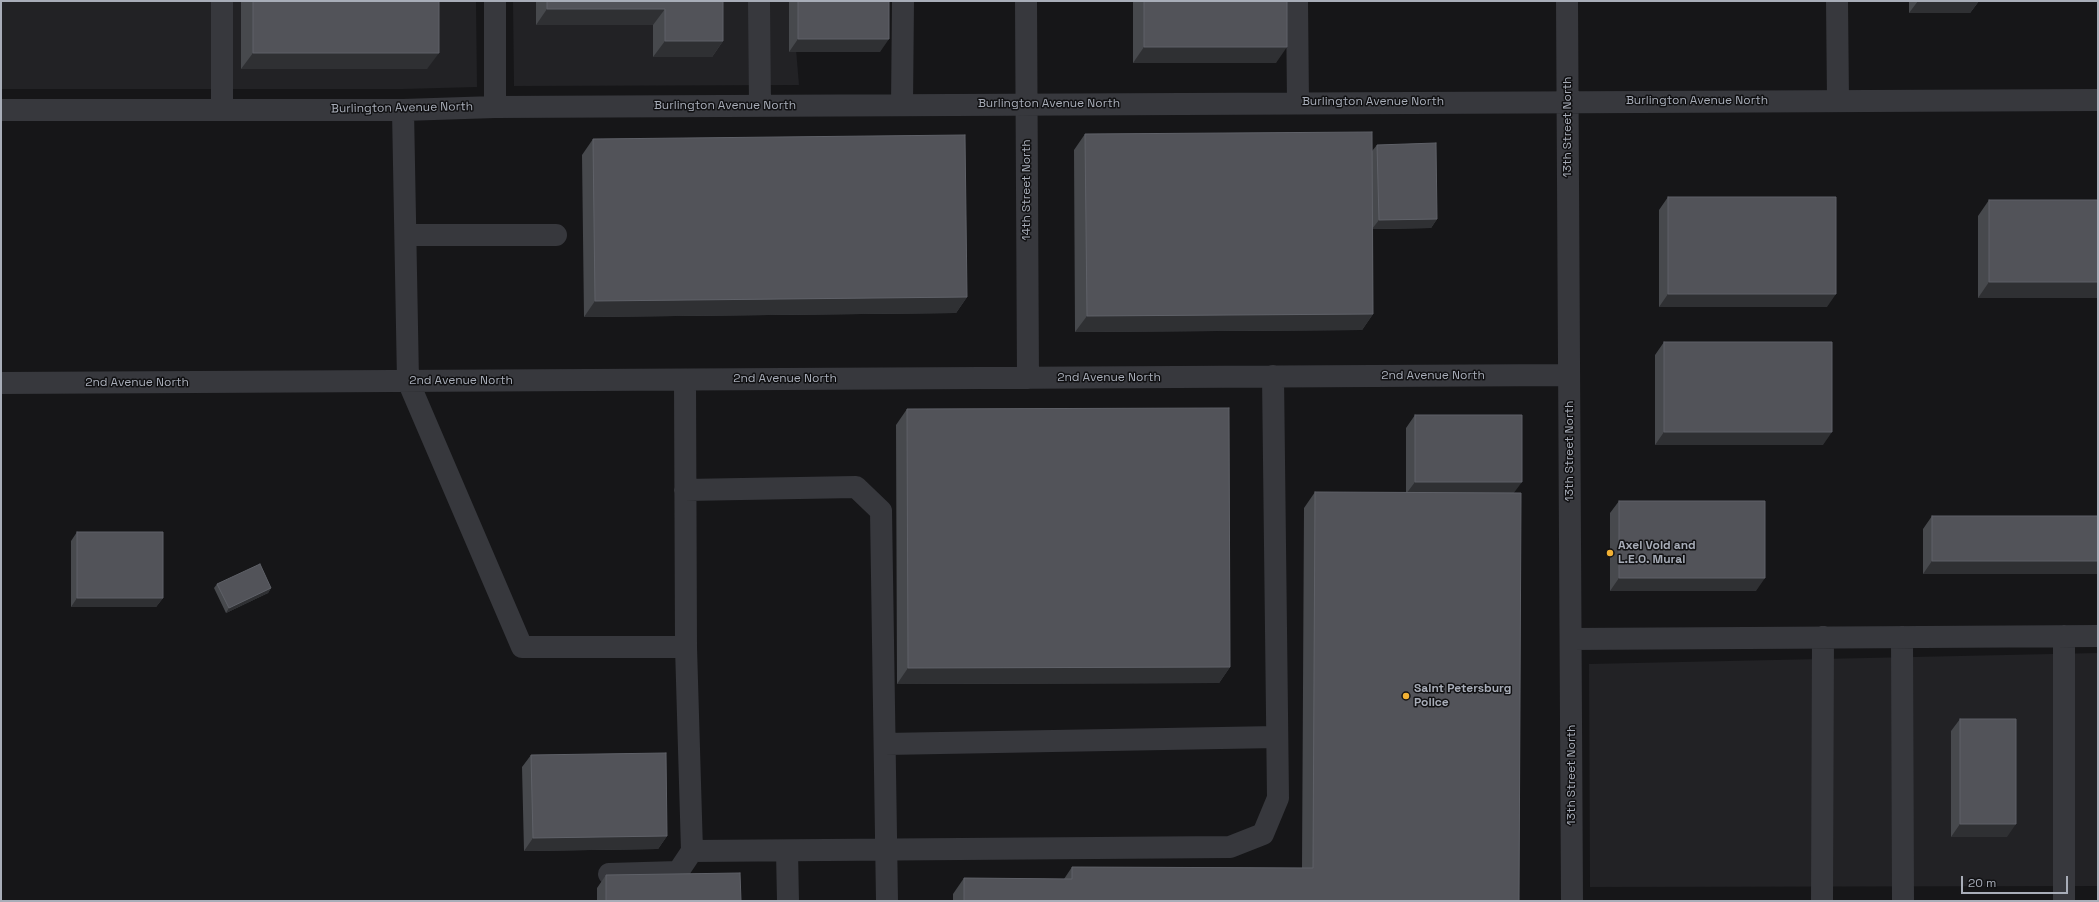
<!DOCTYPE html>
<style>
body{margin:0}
#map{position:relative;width:2099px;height:902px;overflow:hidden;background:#161618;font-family:"Space Grotesk",sans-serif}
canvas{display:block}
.frame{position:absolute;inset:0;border:2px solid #a8adb8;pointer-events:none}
.scale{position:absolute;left:1961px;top:876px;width:107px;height:18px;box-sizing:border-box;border:2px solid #a8adb8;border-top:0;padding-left:5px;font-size:12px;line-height:14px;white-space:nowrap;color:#a8adb8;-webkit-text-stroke:3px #111113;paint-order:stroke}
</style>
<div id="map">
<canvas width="2099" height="902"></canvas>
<div class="frame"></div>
<div class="scale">20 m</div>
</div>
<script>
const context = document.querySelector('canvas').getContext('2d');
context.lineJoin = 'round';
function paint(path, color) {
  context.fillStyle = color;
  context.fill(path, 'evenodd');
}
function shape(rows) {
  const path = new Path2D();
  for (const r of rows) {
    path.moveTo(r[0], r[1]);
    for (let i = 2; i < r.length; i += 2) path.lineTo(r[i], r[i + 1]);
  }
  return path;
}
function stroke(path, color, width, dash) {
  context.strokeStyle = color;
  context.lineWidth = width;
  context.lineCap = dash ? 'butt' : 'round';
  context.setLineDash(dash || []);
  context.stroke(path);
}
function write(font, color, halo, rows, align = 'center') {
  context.font = font + ' "Space Grotesk",sans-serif';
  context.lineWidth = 3;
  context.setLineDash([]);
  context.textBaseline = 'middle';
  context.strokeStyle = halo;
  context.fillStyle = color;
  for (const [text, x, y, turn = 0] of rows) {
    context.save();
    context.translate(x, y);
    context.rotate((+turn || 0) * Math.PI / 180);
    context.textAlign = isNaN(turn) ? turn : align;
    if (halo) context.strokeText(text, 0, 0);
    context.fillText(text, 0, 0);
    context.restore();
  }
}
paint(shape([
 [1,1,476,1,477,87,403,89,1,89],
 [513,1,792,1,799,85,514,86],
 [2098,653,2098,886,1590,887,1589,664]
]), '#222225');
stroke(shape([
 [222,1,222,109],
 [495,1,495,107],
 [759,1,760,106],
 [1026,1,1028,378],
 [1297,1,1298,103],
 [1567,1,1572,901],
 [1837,1,1838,100],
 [902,105,903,1],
 [1,110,403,110,495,107,2098,100],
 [403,110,408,381,522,647,686,647,685,380],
 [406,235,556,235],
 [1,383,1569,375],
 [685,490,856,487,881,511,887,901],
 [1902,637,1903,901],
 [1571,639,2098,636],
 [885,744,1277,737],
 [692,851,1230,847,1263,834,1278,798,1273,376],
 [787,851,788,901],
 [609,874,678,872,692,851,686,647],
 [1822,901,1823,637],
 [2064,901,2064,636]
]), '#37383d', 22);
paint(shape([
 [241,1,439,1,427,69,241,69],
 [536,1,723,1,723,41,712,57,653,57,653,25,536,25],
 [789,1,889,1,880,52,789,52],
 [1133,1,1287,1,1276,63,1133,63],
 [1909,1,1979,1,1970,13,1909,13],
 [1085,134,1372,151,1377,145,1437,219,1431,228,1373,229,1373,314,1362,330,1075,332,1074,150],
 [593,139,967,297,956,313,584,317,582,155],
 [1668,197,1827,307,1659,307,1659,210],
 [1989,200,2098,298,1978,298,1978,216],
 [1664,342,1823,445,1655,445,1655,355],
 [907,409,1230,667,1219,683,897,684,896,425],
 [1415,415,1514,493,1519,901,953,901,953,894,964,878,1064,879,1072,867,1302,868,1304,508,1315,492,1406,493,1406,428],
 [1619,501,1756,591,1610,591,1610,513],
 [1932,516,2098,574,1923,574,1923,529],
 [77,532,163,598,156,607,71,607,71,541],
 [217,584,271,588,268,593,226,613,214,588],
 [1960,719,2007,837,1951,837,1951,731],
 [531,755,667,836,658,849,524,851,522,767],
 [606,875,741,901,597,901,597,888]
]), '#47494d');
paint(shape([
 [1918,1,1979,1,1970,13,1909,13],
 [547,9,665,9,653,25,536,25],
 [798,39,889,39,880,52,789,52],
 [665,41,723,41,712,57,653,57],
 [1144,47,1287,47,1276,63,1133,63],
 [253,53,439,53,427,69,241,69],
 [1437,219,1431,228,1372,229,1379,220],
 [1989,282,2098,282,2098,298,1978,298],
 [1668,294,1836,294,1827,307,1659,307],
 [967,297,956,313,584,317,595,301],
 [1373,314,1362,330,1075,332,1087,316],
 [1664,432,1832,432,1823,445,1655,445],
 [1415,482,1522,482,1513,494,1406,494],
 [1932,561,2098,561,2098,574,1923,574],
 [1619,578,1765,578,1756,591,1610,591],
 [271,588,268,593,226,613,229,608],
 [77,598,163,598,156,607,71,607],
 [1230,667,1219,683,897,684,908,668],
 [1960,824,2016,824,2007,837,1951,837],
 [667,836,658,849,524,851,533,838]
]), '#2f3033');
const building = shape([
 [253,1,439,1,439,53,253,53,253,1],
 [547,1,723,1,723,41,665,41,665,9,547,9,547,1],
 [798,1,889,1,889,39,798,39,798,1],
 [1144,1,1287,1,1287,47,1144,47,1144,1],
 [1372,132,1373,314,1087,316,1085,134,1372,132],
 [965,135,967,297,595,301,593,139,965,135],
 [1436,143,1437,219,1379,220,1377,145,1436,143],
 [1668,197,1836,197,1836,294,1668,294,1668,197],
 [1989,200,2098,200,2098,282,1989,282,1989,200],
 [1664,342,1832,342,1832,432,1664,432,1664,342],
 [1229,408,1230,667,908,668,907,409,1229,408],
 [1415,415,1522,415,1522,482,1415,482,1415,415],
 [1315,492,1521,493,1519,901,964,901,964,878,1072,879,1072,867,1313,868,1315,492],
 [1619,501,1765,501,1765,578,1619,578,1619,501],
 [1932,516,2098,516,2098,561,1932,561,1932,516],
 [77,532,163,532,163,598,77,598,77,532],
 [260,564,271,588,229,608,217,584,260,564],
 [1960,719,2016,719,2016,824,1960,824,1960,719],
 [666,753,667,836,533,838,531,755,666,753],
 [740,873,741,901,606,901,606,875,740,873]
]);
paint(building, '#525359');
stroke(building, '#5f6168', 1);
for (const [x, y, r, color] of [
 [1610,553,4,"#f2b134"],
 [1406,696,4,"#f2b134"]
]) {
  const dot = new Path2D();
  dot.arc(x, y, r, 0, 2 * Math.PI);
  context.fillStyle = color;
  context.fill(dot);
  stroke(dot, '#111113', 1.5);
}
write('12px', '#a8adb8', '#111113', [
 ["Burlington Avenue North",1697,101],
 ["Burlington Avenue North",1373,102],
 ["Burlington Avenue North",1049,104],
 ["Burlington Avenue North",725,106],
 ["Burlington Avenue North",402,108,-1],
 ["13th Street North",1568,127,-90],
 ["14th Street North",1027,190,-90],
 ["2nd Avenue North",1433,376],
 ["2nd Avenue North",1109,378],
 ["2nd Avenue North",785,379],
 ["2nd Avenue North",461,381],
 ["2nd Avenue North",137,383],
 ["13th Street North",1570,451,-90],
 ["13th Street North",1572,775,-90]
]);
write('bold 12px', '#a8adb8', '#111113', [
 ["Axel Void and",1618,546],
 ["L.E.O. Mural",1618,560],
 ["Saint Petersburg",1414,689],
 ["Police",1414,703]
], 'left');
</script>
